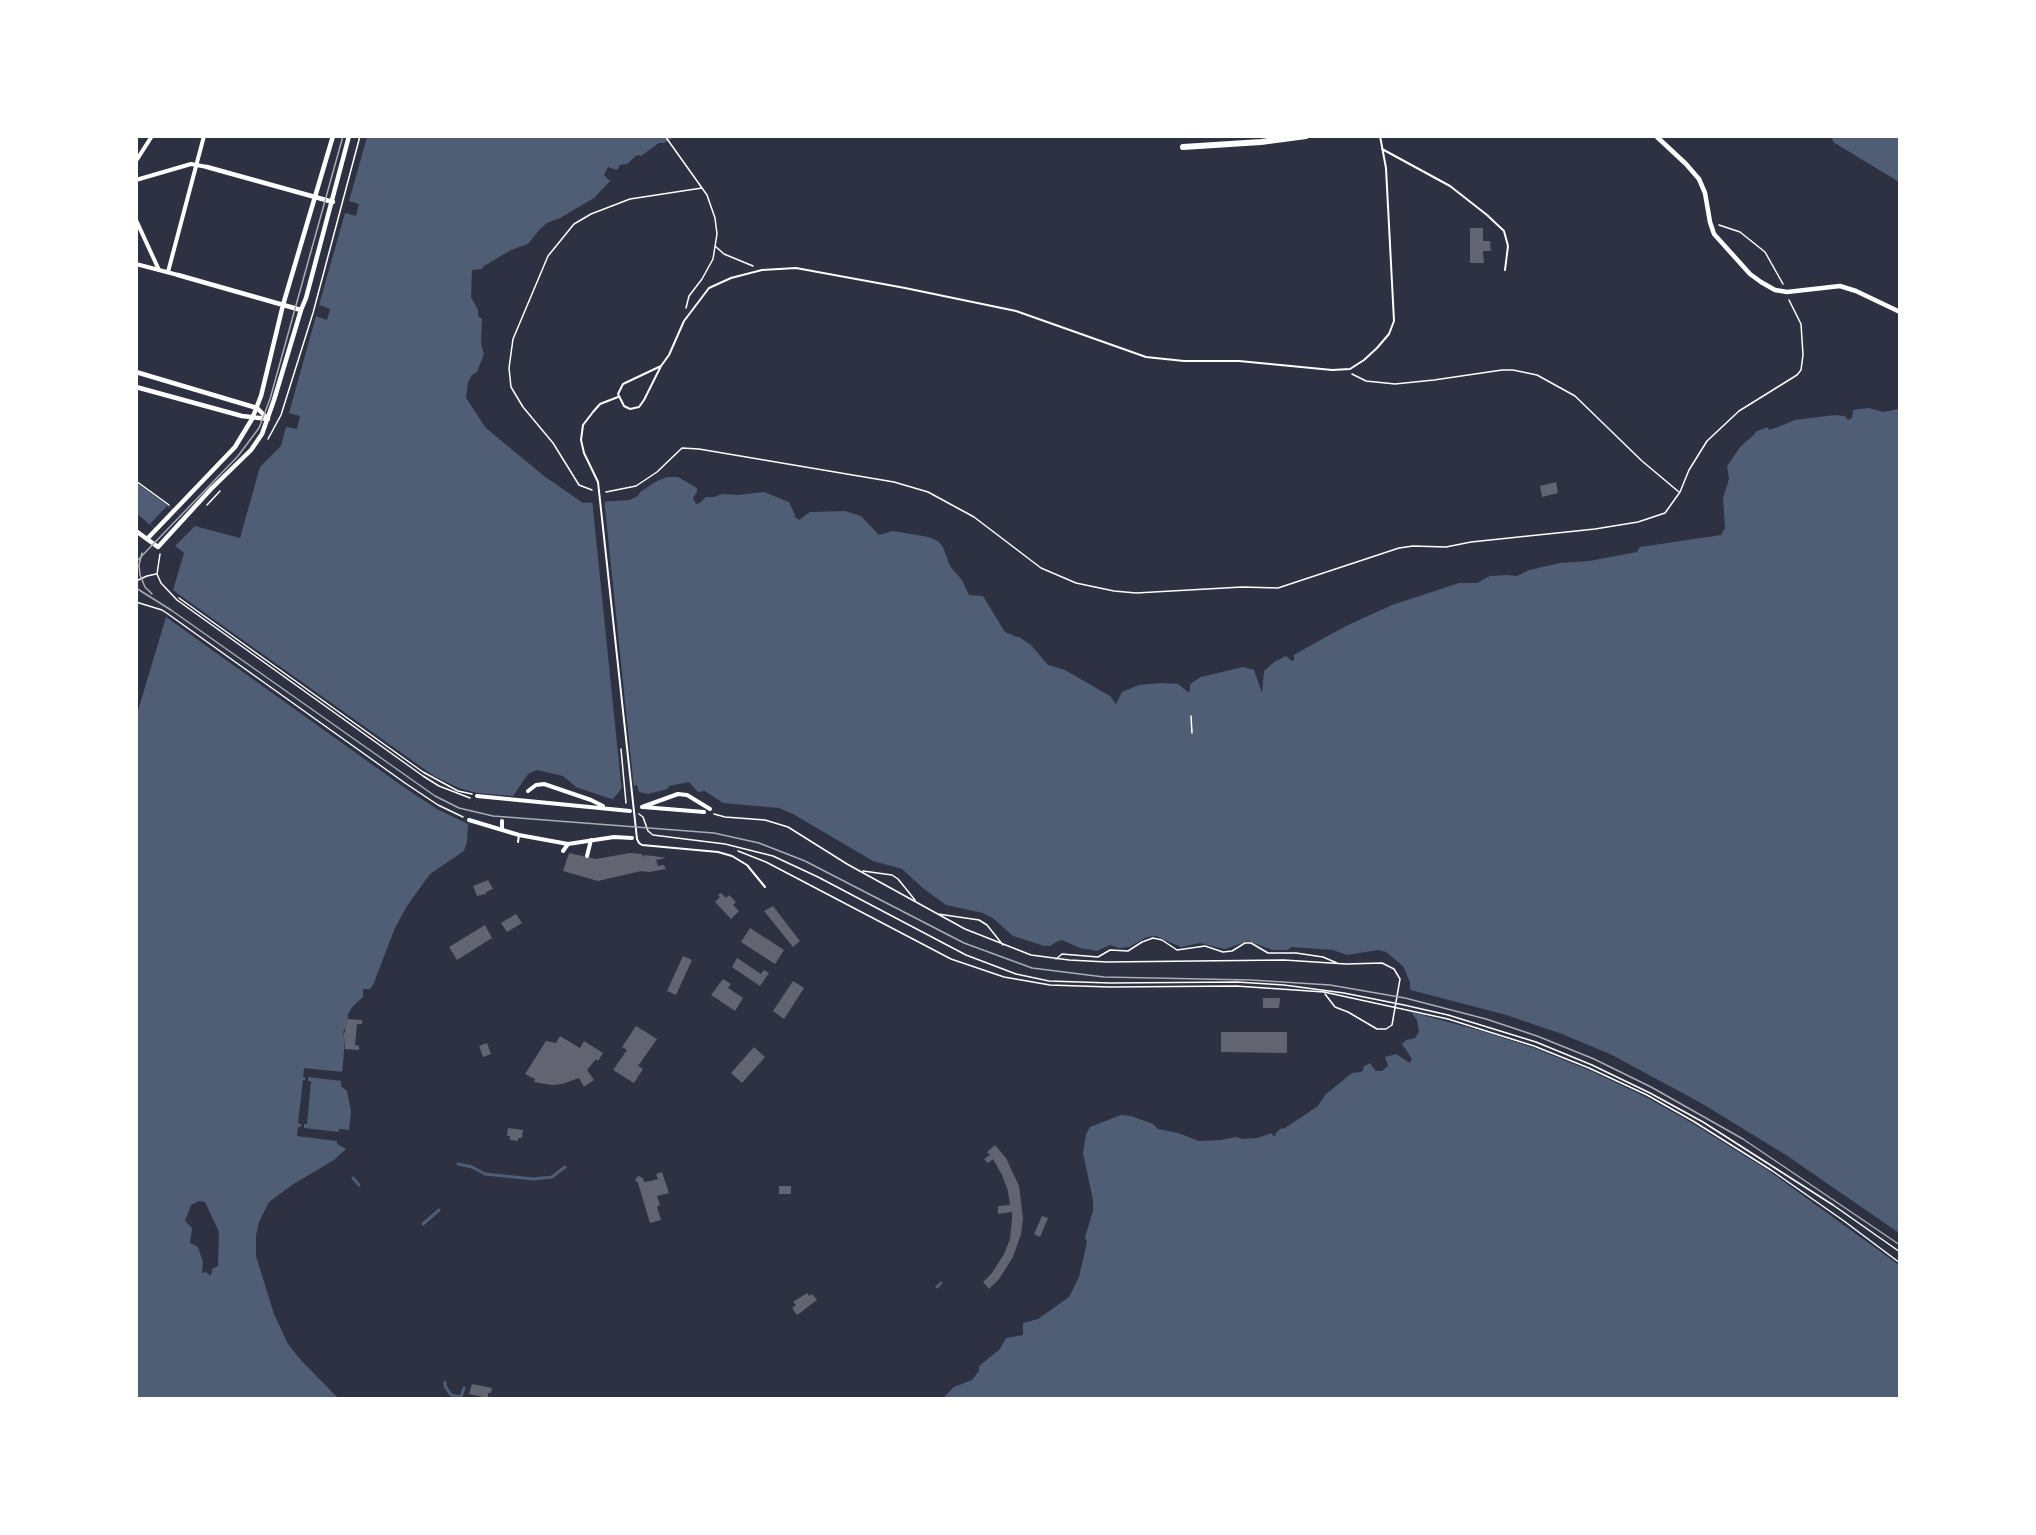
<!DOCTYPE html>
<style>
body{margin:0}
#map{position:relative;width:2036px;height:1535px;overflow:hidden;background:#2d3142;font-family:"Golos Text",sans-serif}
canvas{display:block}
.frame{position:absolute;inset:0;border:138px solid #fff;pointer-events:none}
</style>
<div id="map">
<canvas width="2036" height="1535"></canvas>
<div class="frame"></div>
</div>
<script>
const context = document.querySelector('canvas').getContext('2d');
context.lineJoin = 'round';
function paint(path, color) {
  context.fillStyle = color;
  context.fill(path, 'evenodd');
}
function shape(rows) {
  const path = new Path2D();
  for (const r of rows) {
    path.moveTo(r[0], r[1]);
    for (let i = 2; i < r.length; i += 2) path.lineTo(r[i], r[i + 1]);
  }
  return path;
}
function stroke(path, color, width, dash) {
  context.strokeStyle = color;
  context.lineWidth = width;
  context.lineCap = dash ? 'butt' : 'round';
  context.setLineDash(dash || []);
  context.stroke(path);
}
paint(shape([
 [367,137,675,137,664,143,659,143,641,156,637,155,627,164,620,165,617,170,608,167,604,175,610,181,594,198,560,218,547,223,539,230,528,244,511,250,484,266,482,269,472,270,471,297,478,310,478,316,482,319,481,344,484,354,477,372,472,375,468,382,466,398,486,428,544,476,583,503,629,500,638,496,640,492,657,481,667,477,678,477,697,488,697,492,693,498,696,504,700,503,706,497,714,497,722,494,738,495,764,492,789,502,795,515,795,517,799,520,810,512,845,511,861,516,879,535,893,531,929,537,938,541,943,547,950,566,962,580,969,595,983,596,1005,632,1017,637,1019,637,1031,645,1048,665,1065,670,1110,696,1116,704,1122,692,1139,685,1162,683,1178,684,1188,692,1190,691,1190,684,1201,677,1243,667,1254,670,1262,693,1264,671,1274,662,1286,656,1292,661,1294,660,1294,655,1306,648,1346,626,1392,605,1459,583,1477,583,1490,576,1507,575,1517,576,1529,570,1560,563,1589,561,1637,552,1640,547,1721,535,1725,528,1723,498,1729,479,1727,466,1741,446,1755,434,1755,432,1768,427,1769,430,1778,427,1795,420,1834,415,1845,416,1848,420,1852,418,1853,410,1869,408,1883,412,1899,409,1899,1398,943,1398,954,1387,972,1380,979,1371,979,1366,1000,1349,1006,1338,1023,1335,1023,1323,1038,1319,1069,1297,1079,1277,1087,1242,1085,1237,1093,1211,1093,1200,1083,1153,1086,1134,1090,1127,1121,1115,1131,1116,1153,1124,1158,1129,1178,1133,1199,1141,1220,1140,1236,1137,1242,1139,1257,1138,1272,1133,1273,1136,1275,1136,1276,1133,1280,1129,1285,1128,1318,1106,1325,1095,1347,1077,1352,1073,1361,1072,1364,1069,1363,1067,1370,1063,1376,1071,1382,1071,1388,1066,1385,1057,1396,1054,1410,1063,1412,1059,1402,1044,1406,1040,1415,1038,1419,1032,1417,1020,1411,1012,1410,982,1403,966,1386,952,1378,950,1347,955,1333,950,1291,947,1288,950,1273,950,1248,941,1225,949,1200,943,1181,947,1156,936,1147,937,1129,947,1119,948,1110,945,1097,951,1080,948,1062,940,1058,941,1050,946,1044,946,1013,936,994,919,983,913,946,905,924,889,902,869,873,861,793,814,779,808,723,803,705,791,698,792,689,782,669,786,667,789,648,794,639,792,637,785,622,788,613,799,608,798,576,787,563,776,537,770,528,774,513,796,477,793,468,824,467,842,464,851,430,874,407,906,395,928,373,985,370,989,363,989,363,997,353,1006,348,1014,347,1029,344,1029,343,1038,345,1038,341,1086,347,1091,351,1111,349,1130,339,1129,338,1144,346,1149,334,1160,292,1185,269,1202,259,1222,256,1236,256,1256,274,1314,288,1344,299,1358,338,1398,137,1398,136,717,166,617,181,596,173,590,184,553,137,514,137,483,195,526,240,538,260,467,281,446,286,427,297,429,300,416,289,413,316,316,327,320,330,309,319,305,345,213,356,216,359,204,349,201],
 [199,1201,205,1202,219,1232,218,1266,212,1269,211,1276,206,1272,202,1273,203,1262,198,1247,190,1243,192,1228,185,1221,191,1205],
 [1832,137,1899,137,1899,182,1833,142]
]), '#4f5d75');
paint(shape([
 [604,498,634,789,623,791,622,793,592,499],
 [167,506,195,526,175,546,150,524],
 [181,596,434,776,459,788,477,793,468,824,437,809,405,788,166,617],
 [1407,989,1506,1015,1562,1034,1612,1055,1701,1103,1786,1155,1899,1233,1899,1265,1769,1171,1692,1123,1646,1097,1591,1071,1534,1048,1485,1032,1408,1011],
 [304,1068,343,1072,342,1081,308,1077,308,1081,311,1081,307,1124,304,1124,304,1128,339,1132,339,1129,352,1131,349,1133,342,1132,342,1135,341,1142,348,1147,349,1150,337,1144,337,1141,297,1136,298,1127,301,1127,301,1124,298,1123,303,1080,305,1080,305,1077,303,1077]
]), '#2d3142');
stroke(shape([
 [458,1164,472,1167,485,1174,533,1179,552,1177,565,1167],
 [353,1178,359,1185],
 [423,1224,439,1210],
 [937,1287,941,1283],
 [445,1382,445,1386,451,1395,461,1397],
 [461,1397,464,1388]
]), '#4f5d75', 3);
paint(shape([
 [1470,228,1483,228,1483,241,1490,241,1491,251,1483,251,1484,263,1470,263],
 [1556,482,1558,493,1542,497,1540,486],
 [569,853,596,859,630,853,642,854,643,857,644,855,654,856,666,858,656,860,658,866,664,865,666,869,649,872,641,871,598,881,563,871],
 [488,880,493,889,486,892,486,894,477,896,473,886],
 [721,893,726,898,729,895,736,902,733,905,739,911,731,919,715,902,720,897,718,895],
 [773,906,800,941,793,947,764,911],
 [516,914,522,923,507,932,501,923],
 [485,925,492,938,457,960,449,947],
 [750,928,784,950,775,964,741,942],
 [683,956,692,960,676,995,667,991],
 [737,958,761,974,764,970,769,973,760,986,732,967],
 [723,979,731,984,728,988,743,998,735,1011,711,995],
 [793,981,804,988,784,1019,773,1011],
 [1263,998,1280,998,1279,1008,1263,1008],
 [348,1019,362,1020,362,1024,357,1024,355,1045,359,1046,359,1050,345,1049,345,1038,343,1038],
 [636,1026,657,1039,638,1066,643,1069,634,1083,613,1070,627,1050,622,1047],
 [1221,1032,1287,1032,1287,1053,1221,1052],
 [560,1036,580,1048,584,1041,603,1053,598,1061,596,1059,587,1070,594,1080,584,1087,579,1078,562,1084,552,1085,534,1082,535,1079,525,1074,546,1041,556,1043],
 [487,1043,491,1054,483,1057,479,1046],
 [754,1047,765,1057,742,1083,731,1073],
 [508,1128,523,1130,522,1138,518,1138,518,1141,510,1140,510,1136,507,1136],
 [995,1145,1006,1158,1019,1186,1023,1218,1021,1234,1013,1257,999,1279,989,1289,983,1282,992,1273,1004,1254,1010,1239,1012,1219,1012,1212,998,1214,998,1206,1010,1205,1008,1191,1002,1175,993,1159,988,1163,984,1159,990,1155,987,1152],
 [662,1172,669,1193,657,1196,660,1205,657,1207,661,1220,650,1223,638,1183,635,1180,638,1176,643,1178,644,1182,651,1181,658,1179,656,1174],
 [779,1186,791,1186,791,1194,779,1194],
 [1042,1216,1048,1218,1040,1237,1034,1234],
 [807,1293,809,1296,812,1294,817,1300,797,1315,792,1308,796,1305,793,1302],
 [472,1384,492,1388,491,1393,488,1393,488,1398,469,1394]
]), '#626471');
stroke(shape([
 [665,136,707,195,715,218,717,234,713,259,702,279,689,296,686,308],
 [1719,225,1740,232,1765,252,1783,284],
 [715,246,724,254,753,266],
 [1352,374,1366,381,1395,384,1434,380,1502,370,1513,370,1537,375,1575,396,1642,461,1679,492],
 [268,439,281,415,313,313,360,136],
 [136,481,169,505],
 [592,490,579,485,553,443,523,407,511,387,509,368,513,339,548,256,574,224,591,214,630,199,702,188],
 [606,492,636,486,657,472,682,448,699,449,894,482,928,492,974,517,1041,568,1076,583,1114,591,1136,593,1242,587,1278,588,1399,548,1413,546,1446,547,1471,542,1595,529,1638,522,1665,513,1680,492,1689,470,1707,441,1739,411,1797,375,1801,370,1803,355,1801,324,1789,300],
 [207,505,220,491],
 [160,554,157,574,161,583,177,600,423,776,439,786,470,798],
 [136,581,147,576,156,574],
 [179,598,423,772,458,791,472,794],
 [136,602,162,610,168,614,405,783,438,805,463,817],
 [1191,716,1192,733],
 [621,749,626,803],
 [639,814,643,817,648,831,653,835,725,844,773,856,818,877,966,955,1016,974,1049,981,1110,983,1237,982,1284,985,1344,993,1404,1005,1448,1015,1536,1042,1592,1065,1650,1093,1703,1122,1833,1205,1900,1252],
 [714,814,725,817,765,820,788,827,847,864,965,929,1031,955,1069,960,1107,962,1284,960,1346,964,1382,963,1394,969,1400,979,1392,1025,1386,1029,1377,1029,1348,1012,1335,1007,1325,994],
 [738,851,766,862,951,959,1004,977,1050,985,1110,987,1236,986,1324,992,1448,1019,1534,1046,1589,1068,1647,1095,1693,1121,1771,1170,1844,1221,1900,1263],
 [863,871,892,875,898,879,915,900],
 [938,914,979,920,987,925,1003,945],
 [1056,959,1062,954,1098,957,1110,950,1128,951,1142,942,1153,938,1162,940,1177,950,1205,946,1223,952,1232,951,1245,943,1251,943,1268,953,1296,953,1323,957,1337,963]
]), '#fff', 1.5);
stroke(shape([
 [1382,149,1450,186,1487,215,1504,231,1508,246,1505,270],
 [661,366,623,384,618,394,624,406,630,409,639,407,644,400,661,366,669,355,684,321,709,288,731,278,762,270,796,268,905,288,1016,311,1146,357,1184,361,1239,361,1332,370,1350,369,1364,360,1377,348,1389,334,1394,321,1386,168,1380,136],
 [618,397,600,404,593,412,583,425,581,440,584,453,598,482,637,839,639,843,642,845,718,852,732,856,747,865,765,887],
 [518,842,519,835]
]), '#fff', 2);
stroke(shape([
 [136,161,152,136],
 [136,180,191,164,207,167],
 [136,220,159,270],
 [136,264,178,275],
 [168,272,204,136],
 [528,791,536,785,544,784,591,800,603,806],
 [477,796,630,811],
 [642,807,678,794,687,795,710,809],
 [643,807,704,812],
 [469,820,519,835,568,844,614,837,632,838],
 [502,830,502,821],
 [563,851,568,844],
 [587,856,591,840]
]), '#fff', 4);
stroke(shape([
 [1656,136,1686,164,1699,179,1705,193,1710,222,1714,234,1750,274,1761,282,1775,290,1787,292,1840,286,1856,291,1900,312],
 [207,167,333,202],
 [178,275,301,310],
 [136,372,257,408,268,419],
 [136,387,242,416,268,419],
 [136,531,158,547,211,489,251,450,262,434,274,400,301,310,306,298,349,136],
 [147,539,235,447,252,419,261,396,283,305,333,136]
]), '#fff', 4.5);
stroke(shape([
 [1183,147,1261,142,1306,136]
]), '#fff', 6);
stroke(shape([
 [142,553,139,565,140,575,145,587,152,594],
 [136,562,238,456,259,428,270,399,343,136],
 [136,588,171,610,435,796,459,808,493,816,714,833,759,843,805,861,964,943,1032,968,1104,977,1251,980,1330,985,1405,998,1486,1019,1537,1036,1594,1059,1651,1087,1743,1139,1900,1245]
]), '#abadb3', 1.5);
</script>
